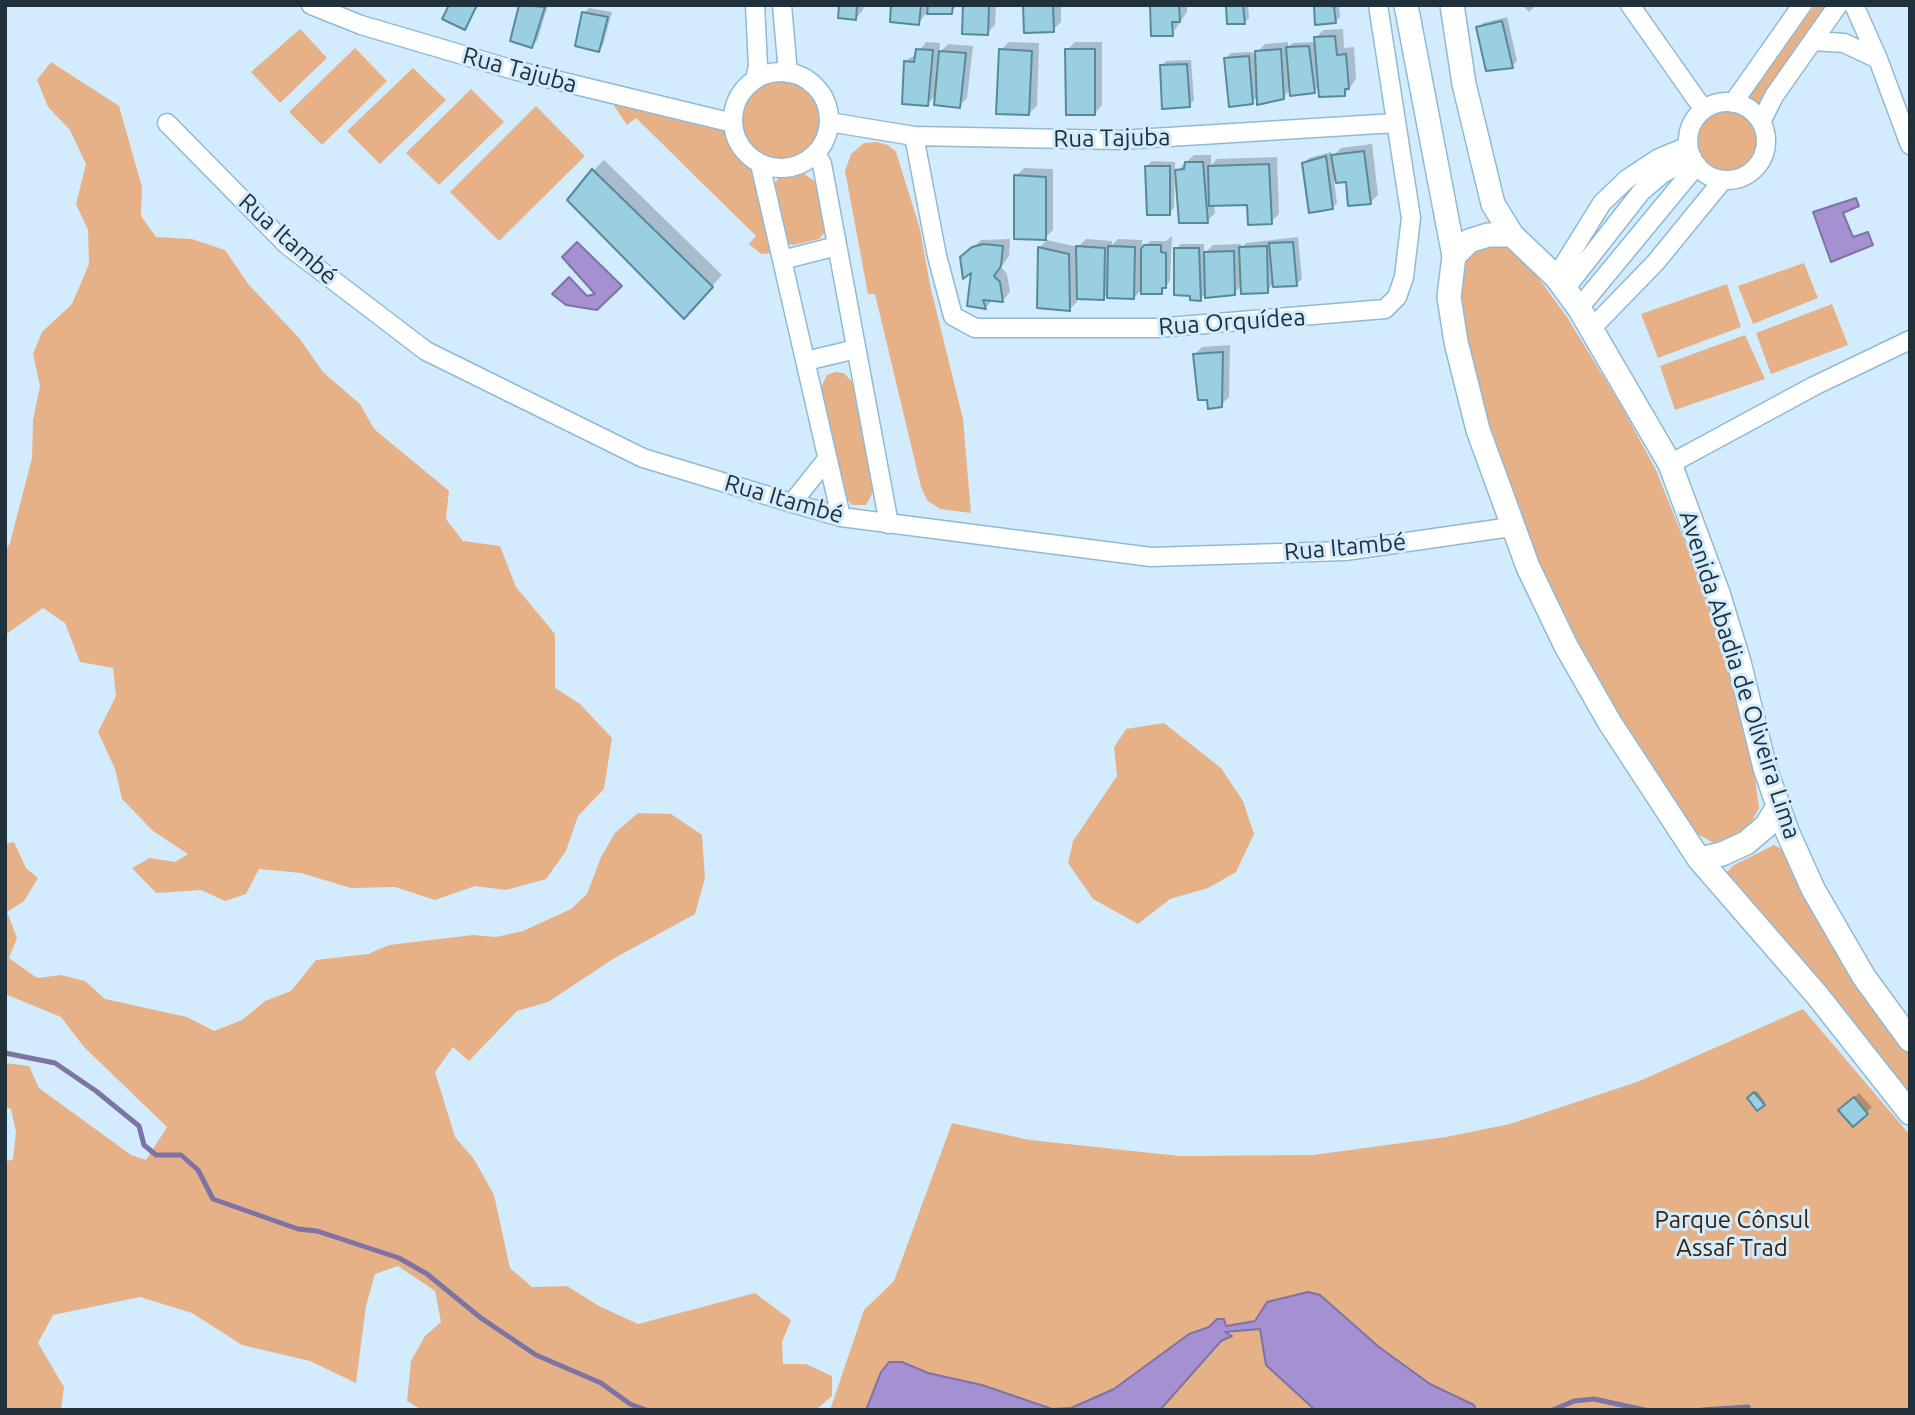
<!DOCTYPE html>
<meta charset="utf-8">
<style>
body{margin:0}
#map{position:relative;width:1915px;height:1415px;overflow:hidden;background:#d2ecfe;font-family:Ubuntu,sans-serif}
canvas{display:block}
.frame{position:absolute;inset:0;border:7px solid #20313c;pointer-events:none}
</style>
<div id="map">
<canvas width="1915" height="1415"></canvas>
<div class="frame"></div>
</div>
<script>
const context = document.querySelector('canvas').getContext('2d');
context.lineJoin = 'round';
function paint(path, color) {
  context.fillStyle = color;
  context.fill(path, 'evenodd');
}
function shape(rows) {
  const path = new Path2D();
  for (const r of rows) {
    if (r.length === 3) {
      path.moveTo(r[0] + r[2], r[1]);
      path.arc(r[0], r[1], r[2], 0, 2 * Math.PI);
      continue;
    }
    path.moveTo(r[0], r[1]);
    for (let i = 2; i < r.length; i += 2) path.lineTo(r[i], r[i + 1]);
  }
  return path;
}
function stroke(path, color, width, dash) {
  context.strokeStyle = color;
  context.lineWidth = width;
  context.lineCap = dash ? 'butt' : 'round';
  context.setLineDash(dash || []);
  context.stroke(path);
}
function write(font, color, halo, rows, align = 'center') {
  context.font = font + ' Ubuntu,sans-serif';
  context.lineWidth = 6;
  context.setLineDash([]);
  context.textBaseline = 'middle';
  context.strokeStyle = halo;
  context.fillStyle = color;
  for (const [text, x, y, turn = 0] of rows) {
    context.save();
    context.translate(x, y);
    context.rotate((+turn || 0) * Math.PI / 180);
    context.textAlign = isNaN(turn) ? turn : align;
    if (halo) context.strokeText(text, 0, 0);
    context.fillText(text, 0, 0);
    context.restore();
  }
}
paint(shape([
 [1815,5,1831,5,1761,106,1752,101,1749,98,1753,91],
 [300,29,327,58,280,103,251,72],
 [355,48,387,81,322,145,289,112],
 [51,62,119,106,142,187,141,216,156,237,192,239,225,250,249,285,300,339,323,372,360,404,374,429,449,491,446,519,463,541,500,546,516,587,555,634,555,688,580,704,612,738,604,789,578,816,566,851,546,879,506,890,475,886,435,900,395,887,351,888,301,873,259,869,246,894,225,901,201,890,156,893,132,868,150,858,175,862,188,854,153,831,122,799,115,769,98,732,116,696,113,668,80,662,65,623,43,608,5,635,5,551,10,543,32,458,33,420,40,386,33,354,42,332,72,304,89,264,88,230,76,204,86,164,70,130,48,107,37,80],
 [413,68,446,100,380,164,347,131],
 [781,121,41],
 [471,89,504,122,439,185,406,153],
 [608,97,728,130,733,148,755,170,773,253,761,254,749,244,756,236,636,118,627,125],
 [536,106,585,156,499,241,450,192],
 [1727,139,32],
 [877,142,888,145,896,152,920,229,930,285,963,419,971,513,940,509,927,500,921,487,875,294,868,294,845,171,851,154,864,143],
 [802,172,817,183,827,230,819,239,793,245,786,243,773,185,779,178],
 [1496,245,1510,249,1526,261,1567,317,1622,407,1656,470,1706,595,1730,671,1754,771,1759,808,1747,831,1714,843,1688,829,1569,644,1486,432,1456,297,1461,266,1477,250],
 [1804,263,1818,298,1753,324,1738,286],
 [1727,284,1741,327,1658,358,1641,314],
 [1832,304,1848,345,1771,374,1756,333],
 [1745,335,1765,379,1675,410,1660,366],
 [835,372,844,373,853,383,873,492,866,505,852,505,844,496,821,387,827,375],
 [1164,723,1221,768,1243,801,1254,834,1236,872,1208,888,1170,899,1138,924,1093,899,1068,863,1073,841,1117,776,1114,747,1126,729],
 [638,813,671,814,702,835,705,878,695,914,613,959,548,1002,517,1011,469,1061,453,1047,435,1072,455,1137,474,1159,494,1195,510,1268,532,1287,567,1286,599,1306,638,1324,755,1293,791,1320,782,1342,783,1364,806,1364,832,1376,832,1396,816,1410,422,1410,407,1401,411,1361,425,1336,441,1322,435,1291,398,1266,375,1274,366,1306,356,1383,310,1361,242,1345,192,1313,140,1297,53,1315,38,1343,64,1387,61,1410,5,1410,5,1162,13,1159,16,1132,11,1109,5,1107,5,1063,29,1066,39,1088,131,1155,146,1160,167,1127,84,1047,61,1017,5,994,5,844,14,842,26,868,38,878,24,901,7,912,17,938,9,958,37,978,61,975,85,981,105,999,187,1017,214,1031,242,1020,265,1001,291,991,316,960,368,954,389,945,473,935,496,937,523,931,571,909,587,894,601,857,615,833],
 [1774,845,1783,850,1794,866,1910,1051,1910,1110,1726,873,1734,865],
 [1803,1009,1910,1135,1910,1410,830,1410,864,1310,894,1281,952,1123,1030,1140,1180,1156,1313,1155,1446,1137,1510,1124,1637,1082]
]), '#e7b188');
const water = shape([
 [1856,198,1859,206,1843,213,1853,237,1868,232,1873,245,1831,262,1813,212,1856,198],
 [577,242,622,286,597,310,566,305,552,294,569,277,587,296,595,294,562,257,577,242],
 [1308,1292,1320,1295,1379,1347,1430,1384,1474,1405,1476,1410,1315,1410,1266,1365,1260,1329,1225,1332,1232,1336,1221,1341,1160,1410,866,1410,881,1372,889,1362,902,1362,928,1373,982,1385,1052,1409,1071,1408,1114,1389,1189,1334,1209,1327,1217,1319,1224,1319,1226,1326,1255,1321,1267,1302,1308,1292]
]);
paint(water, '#a590d1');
stroke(water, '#7d74a4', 2);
paint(shape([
 [521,5,548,5,537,41,532,46],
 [841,5,864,5,863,10,856,18],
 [893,5,957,5,951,12,927,12,918,24],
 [964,5,996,5,995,25,987,33],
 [1025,5,1061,5,1061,22,1053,30],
 [1152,5,1187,5,1187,12,1172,34],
 [1228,5,1248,5,1249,18,1244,23],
 [1315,5,1339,5,1340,17,1335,22],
 [1522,5,1536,5,1529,12],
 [589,8,612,12,603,45,598,50,584,13],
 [1507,17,1517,61,1512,66,1478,28,1483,23],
 [1343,29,1344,48,1354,47,1356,79,1345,94,1319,86,1314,91,1291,89,1283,97,1258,96,1252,102,1226,58,1231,53,1253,52,1254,55,1265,44,1288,42,1288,47,1293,43,1316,42,1316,38,1323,30],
 [926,42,940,43,939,53,948,44,973,46,967,98,959,106,936,95,927,104,905,61,917,54],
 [1009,42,1039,43,1037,106,1029,113,1001,50],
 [1075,42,1102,42,1102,105,1095,113,1067,50],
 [1191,60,1194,100,1189,105,1162,66,1166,61],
 [1372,144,1378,195,1370,203,1348,180,1334,181,1337,203,1332,208,1304,164,1309,158,1331,152,1331,158,1341,148],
 [1194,155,1211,155,1211,165,1217,159,1277,157,1279,214,1271,222,1248,203,1214,204,1215,213,1207,221,1177,171],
 [604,160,722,275,694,306,593,171],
 [1152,161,1175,162,1174,208,1169,213,1147,166],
 [1024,168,1053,169,1053,230,1045,238,1016,176],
 [1172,236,1170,281,1161,292,1142,289,1134,298,1109,292,1103,298,1077,297,1077,302,1070,309,1039,248,1047,240,1078,247,1086,239,1112,241,1112,245,1118,239,1142,240,1142,249,1150,241,1166,241],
 [1298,237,1302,279,1297,284,1272,285,1267,291,1242,285,1234,293,1207,292,1200,299,1176,249,1181,244,1204,244,1204,254,1213,245,1241,244,1241,248,1246,243],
 [1010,239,1009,256,1001,267,1007,274,1010,292,1003,300,994,299,986,307,969,305,974,269,970,250,981,240],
 [1230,345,1229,397,1221,405,1208,398,1194,355,1202,347],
 [1757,1091,1765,1102,1757,1109,1749,1098],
 [1859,1093,1872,1107,1853,1125,1845,1106]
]), '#0003');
stroke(shape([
 [5,1053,55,1063,96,1091,139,1126,144,1145,156,1155,181,1155,198,1170,213,1199,298,1229,317,1231,399,1258,427,1274,481,1318,536,1355,601,1383,630,1404,646,1410],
 [1553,1410,1574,1401,1594,1399,1645,1410],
 [1702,1410,1748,1407]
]), '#7d74a4', 5);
const building = shape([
 [449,5,477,5,465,30,442,19,449,5],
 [519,5,545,7,532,48,510,41,519,5],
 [839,5,857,5,856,20,838,18,839,5],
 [891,5,921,5,919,25,890,22,891,5],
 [928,5,953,5,952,14,927,14,928,5],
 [963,5,989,5,988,35,962,34,963,5],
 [1023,5,1053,5,1054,32,1024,33,1023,5],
 [1150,5,1179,5,1180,22,1172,22,1173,36,1151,36,1150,5],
 [1220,5,1243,5,1245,24,1227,24,1226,6,1220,5],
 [1314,5,1338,5,1334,7,1336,23,1315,25,1314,5],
 [582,12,608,17,599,52,575,46,582,12],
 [1502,21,1513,68,1486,71,1476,27,1502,21],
 [1335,36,1337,55,1346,54,1349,89,1345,89,1345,96,1319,97,1314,37,1335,36],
 [1309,46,1315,93,1290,96,1286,47,1309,46],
 [916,49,933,50,928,106,902,104,904,61,914,62,916,49],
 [999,49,1032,51,1029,115,996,114,999,49],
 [1065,49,1095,49,1095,115,1066,115,1065,49],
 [1281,49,1284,99,1257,105,1255,51,1281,49],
 [939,51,966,53,960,108,934,105,939,51],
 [1249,56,1253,104,1229,107,1224,58,1249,56],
 [1187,64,1190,107,1162,109,1160,65,1187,64],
 [1364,151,1371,204,1348,206,1346,182,1336,183,1331,155,1364,151],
 [1326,156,1333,209,1309,213,1302,163,1326,156],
 [1185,162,1203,162,1208,223,1179,223,1175,170,1184,169,1185,162],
 [1269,164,1272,224,1248,225,1247,205,1209,206,1208,166,1269,164],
 [1145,166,1170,166,1170,215,1147,215,1145,166],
 [592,169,713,287,684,319,567,200,592,169],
 [1014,175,1046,177,1046,240,1014,239,1014,175],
 [1293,242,1297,286,1273,287,1269,243,1293,242],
 [984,244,1003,246,1001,266,994,276,1000,282,1003,302,983,300,986,309,967,306,971,273,963,279,960,257,972,247,984,244],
 [1144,245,1161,245,1161,252,1166,253,1166,288,1162,288,1162,294,1141,294,1141,249,1144,245],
 [1076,246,1105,248,1104,300,1077,299,1076,246],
 [1108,246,1135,247,1134,299,1107,298,1108,246],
 [1267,246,1268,293,1241,294,1239,247,1267,246],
 [1038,247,1069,254,1070,311,1037,308,1038,247],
 [1174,248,1199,248,1201,301,1190,300,1190,296,1174,295,1174,248],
 [1234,251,1235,295,1205,298,1204,252,1234,251],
 [1223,352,1222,407,1208,409,1207,400,1198,400,1193,354,1223,352],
 [1754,1092,1765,1105,1757,1111,1747,1098,1754,1092],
 [1854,1097,1868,1114,1853,1127,1838,1110,1854,1097]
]);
paint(building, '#99cfe0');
stroke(building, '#568a9a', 2);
const minor = shape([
 [311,5,361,25,514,70,733,123],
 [782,5,788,73],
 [1630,5,1704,110],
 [1854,5,1878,59,1910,145],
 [1813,41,1844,43,1878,59],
 [781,120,48],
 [755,80,758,66,755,5],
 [1727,141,39],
 [1733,103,1802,5],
 [829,122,914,136,1120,140,1395,123],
 [1761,122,1774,96,1838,5],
 [167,123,287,245,426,351,643,458,792,503,841,517,1151,557,1345,551,1511,527],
 [914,136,937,256,953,316,975,328,1157,328,1385,309,1397,297,1404,277,1411,218,1378,5],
 [816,153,822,164,889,524],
 [760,164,841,517],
 [782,260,837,246],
 [1556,277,1602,203,1627,179,1659,158,1688,146],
 [1565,289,1641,192,1662,174,1692,157],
 [1579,308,1697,165],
 [1591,329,1656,262,1723,180],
 [806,361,856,349],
 [1670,464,1814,386,1910,340],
 [792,503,827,459]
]);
const tertiary = shape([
 [1406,5,1454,256,1449,297,1456,342,1478,430,1528,567,1566,646,1610,723,1699,859,1817,995,1910,1113],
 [1452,5,1464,84,1493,204,1512,235,1556,277,1579,308,1670,464,1718,593,1739,662,1765,768,1787,831,1813,889,1864,977,1910,1040],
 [1454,256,1469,241,1488,235,1512,235],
 [1699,859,1722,854,1746,843,1766,826,1777,808]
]);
stroke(minor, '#90b9d6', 21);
stroke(tertiary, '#90b9d6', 26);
stroke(minor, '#fff', 18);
stroke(tertiary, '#fff', 23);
write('24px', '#20313c', '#d2ecfe', [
 ["Rua Tajuba",520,70,15],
 ["Rua Tajuba",1112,138,-1],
 ["Rua Itambé",288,239,42],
 ["Rua Orquídea",1232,322,-4],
 ["Rua Itambé",784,499,16],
 ["Rua Itambé",1345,547,-5],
 ["Avenida Abadia de Oliveira Lima",1740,675,72]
]);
write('24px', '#3b220c', '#d2ecfe', [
 ["Parque Cônsul",1732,1220],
 ["Assaf Trad",1732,1248]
]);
</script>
